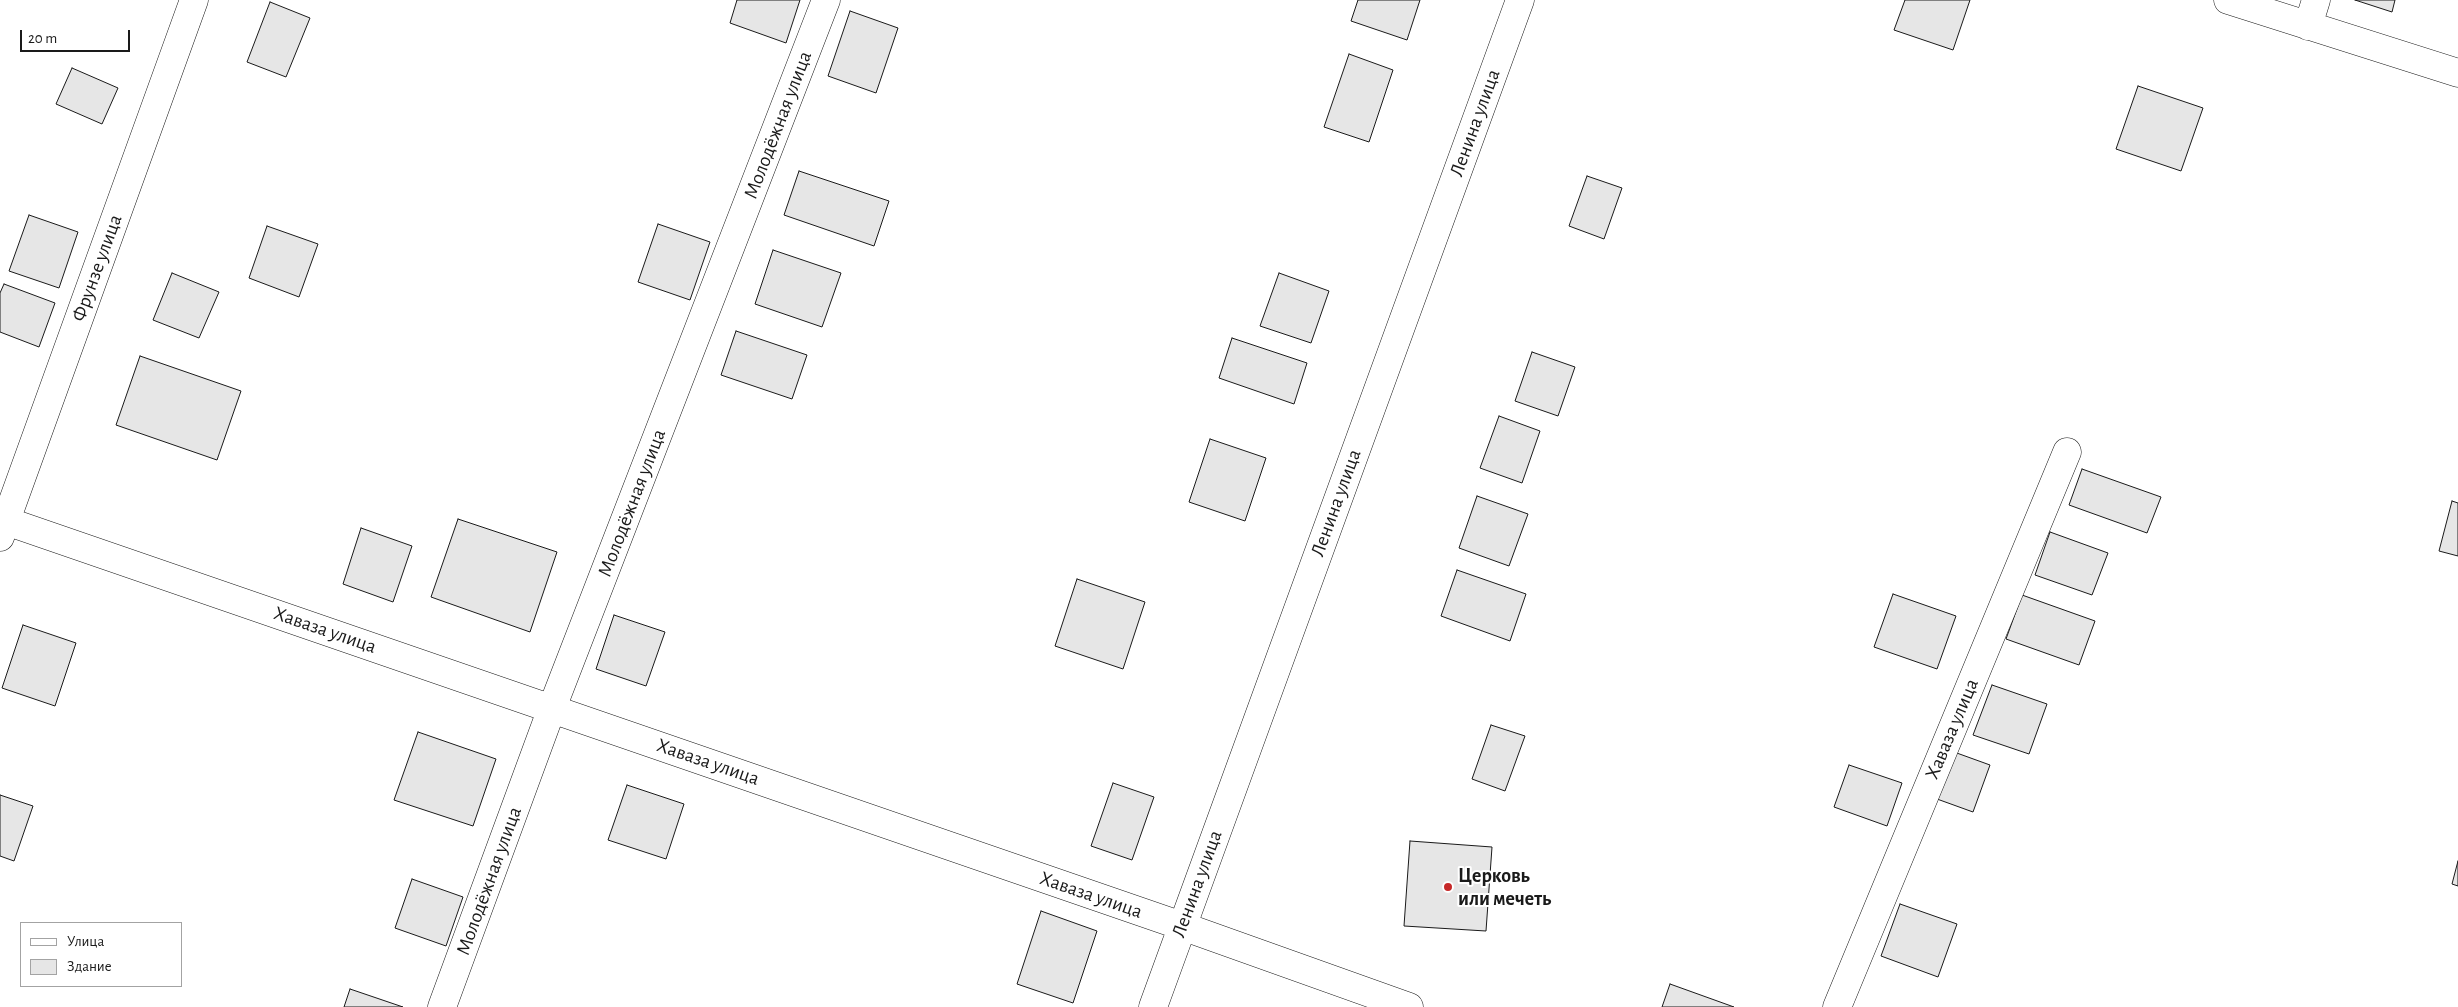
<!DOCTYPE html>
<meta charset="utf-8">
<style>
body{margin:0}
#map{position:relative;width:2458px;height:1007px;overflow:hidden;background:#fff;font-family:"Alegreya Sans",sans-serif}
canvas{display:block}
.legend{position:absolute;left:20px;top:922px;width:162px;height:65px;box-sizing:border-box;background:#fff;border:1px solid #a3a3a3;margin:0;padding:6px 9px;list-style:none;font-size:15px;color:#1a1a1a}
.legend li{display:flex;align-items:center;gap:10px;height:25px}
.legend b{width:25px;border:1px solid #a3a3a3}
.scale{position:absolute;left:20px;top:30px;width:110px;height:22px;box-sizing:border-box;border:2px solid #1a1a1a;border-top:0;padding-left:6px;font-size:15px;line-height:18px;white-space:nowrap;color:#1a1a1a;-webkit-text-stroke:4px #fff;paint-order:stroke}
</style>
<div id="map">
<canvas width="2458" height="1007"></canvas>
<ul class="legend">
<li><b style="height:6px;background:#fff"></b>Улица</li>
<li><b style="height:14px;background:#e6e6e6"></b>Здание</li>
</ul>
<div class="scale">20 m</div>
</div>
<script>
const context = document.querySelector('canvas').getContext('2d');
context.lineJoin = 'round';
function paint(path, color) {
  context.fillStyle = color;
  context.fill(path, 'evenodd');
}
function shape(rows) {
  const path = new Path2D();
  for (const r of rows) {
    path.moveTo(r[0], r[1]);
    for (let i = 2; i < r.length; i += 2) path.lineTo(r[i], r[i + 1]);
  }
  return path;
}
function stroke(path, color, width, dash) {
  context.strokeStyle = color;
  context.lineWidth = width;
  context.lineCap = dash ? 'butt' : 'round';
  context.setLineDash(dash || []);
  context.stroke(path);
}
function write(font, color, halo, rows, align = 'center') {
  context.font = font + ' "Alegreya Sans",sans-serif';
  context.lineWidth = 4;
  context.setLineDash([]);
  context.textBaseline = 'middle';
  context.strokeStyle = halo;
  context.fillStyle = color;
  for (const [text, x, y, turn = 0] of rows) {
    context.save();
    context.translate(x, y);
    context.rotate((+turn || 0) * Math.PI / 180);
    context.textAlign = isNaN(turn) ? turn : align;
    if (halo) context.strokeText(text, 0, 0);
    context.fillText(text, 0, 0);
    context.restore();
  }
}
const building = shape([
 [737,0,800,0,786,43,730,23,737,0],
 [1358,0,1420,0,1407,40,1351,21,1358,0],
 [1905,0,1970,0,1953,50,1894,30,1905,0],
 [2355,0,2395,0,2392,12,2355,0],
 [270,2,310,18,286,77,247,62,270,2],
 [850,11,898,28,876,93,828,76,850,11],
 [1349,54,1393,70,1369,142,1324,127,1349,54],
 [72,68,118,88,102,124,56,104,72,68],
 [2138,86,2203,108,2181,171,2116,149,2138,86],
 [799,171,889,201,874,246,784,215,799,171],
 [1587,176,1622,188,1604,239,1569,226,1587,176],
 [29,215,78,232,59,288,9,271,29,215],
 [658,224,710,242,690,300,638,282,658,224],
 [267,226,318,244,299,297,249,278,267,226],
 [773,250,841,273,822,327,755,304,773,250],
 [172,273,219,292,199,338,153,320,172,273],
 [1279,273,1329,291,1311,343,1260,326,1279,273],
 [4,284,55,303,39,347,0,332,0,293,4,284],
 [736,331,807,355,792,399,721,375,736,331],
 [1232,338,1307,363,1294,404,1219,378,1232,338],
 [1532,352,1575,367,1558,416,1515,401,1532,352],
 [140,356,241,391,217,460,116,425,140,356],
 [1499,416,1540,431,1522,483,1480,468,1499,416],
 [1210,439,1266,458,1245,521,1189,502,1210,439],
 [2082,469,2161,497,2147,533,2069,505,2082,469],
 [1477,496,1528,514,1509,566,1459,548,1477,496],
 [2452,501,2458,503,2458,556,2439,551,2452,501],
 [458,519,557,552,530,632,431,597,458,519],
 [361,528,412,546,393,602,343,584,361,528],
 [2050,532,2108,553,2092,595,2035,575,2050,532],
 [1457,570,1526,594,1510,641,1441,616,1457,570],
 [1077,579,1145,602,1123,669,1055,646,1077,579],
 [1893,594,1956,616,1937,669,1874,647,1893,594],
 [2022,595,2095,621,2079,665,2006,639,2022,595],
 [614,615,665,632,646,686,596,669,614,615],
 [23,625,76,643,55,706,2,688,23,625],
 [1992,685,2047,704,2029,754,1973,735,1992,685],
 [1491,725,1525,736,1505,791,1472,779,1491,725],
 [418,732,496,759,473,826,394,800,418,732],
 [1954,752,1990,765,1973,812,1937,799,1954,752],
 [1849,765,1902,783,1887,826,1834,807,1849,765],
 [1113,783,1154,797,1132,860,1091,846,1113,783],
 [627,785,684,804,666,859,608,840,627,785],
 [0,795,33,806,14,861,0,856,0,795],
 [1410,841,1492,847,1486,931,1404,926,1410,841],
 [2458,861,2458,886,2452,884,2458,861],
 [412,879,463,897,446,946,395,928,412,879],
 [1900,904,1957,924,1938,977,1881,956,1900,904],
 [1041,911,1097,931,1073,1003,1017,984,1041,911],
 [1670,984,1734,1007,1662,1007,1670,984],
 [350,989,403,1007,344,1007,350,989]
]);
paint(building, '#e6e6e6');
stroke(building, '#1a1a1a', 1);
const street = shape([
 [2228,0,2458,73],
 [2308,26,2316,0],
 [6,521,1182,926,1409,1007],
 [0,537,194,0],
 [442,1007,552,708,826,0],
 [1153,1007,1520,0],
 [1837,1007,2067,452]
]);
stroke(street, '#1a1a1a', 29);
stroke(street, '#fff', 28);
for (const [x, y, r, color] of [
 [1448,887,5,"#c62828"]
]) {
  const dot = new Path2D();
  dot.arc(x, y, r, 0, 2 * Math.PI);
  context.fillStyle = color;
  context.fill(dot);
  stroke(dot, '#fff', 2);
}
write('20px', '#1a1a1a', '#fff', [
 ["Ленина улица",1475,123,-70],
 ["Молодёжная улица",778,125,-69],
 ["Фрунзе улица",97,268,-70],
 ["Молодёжная улица",632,503,-69],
 ["Ленина улица",1336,503,-70],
 ["Хаваза улица",325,630,19],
 ["Хаваза улица",1952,729,-67],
 ["Хаваза улица",708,762,19],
 ["Молодёжная улица",489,881,-70],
 ["Ленина улица",1197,884,-70],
 ["Хаваза улица",1091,895,19]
]);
write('bold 20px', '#1a1a1a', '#fff', [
 ["Церковь",1458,876],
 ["или мечеть",1458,899]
], 'left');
</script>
